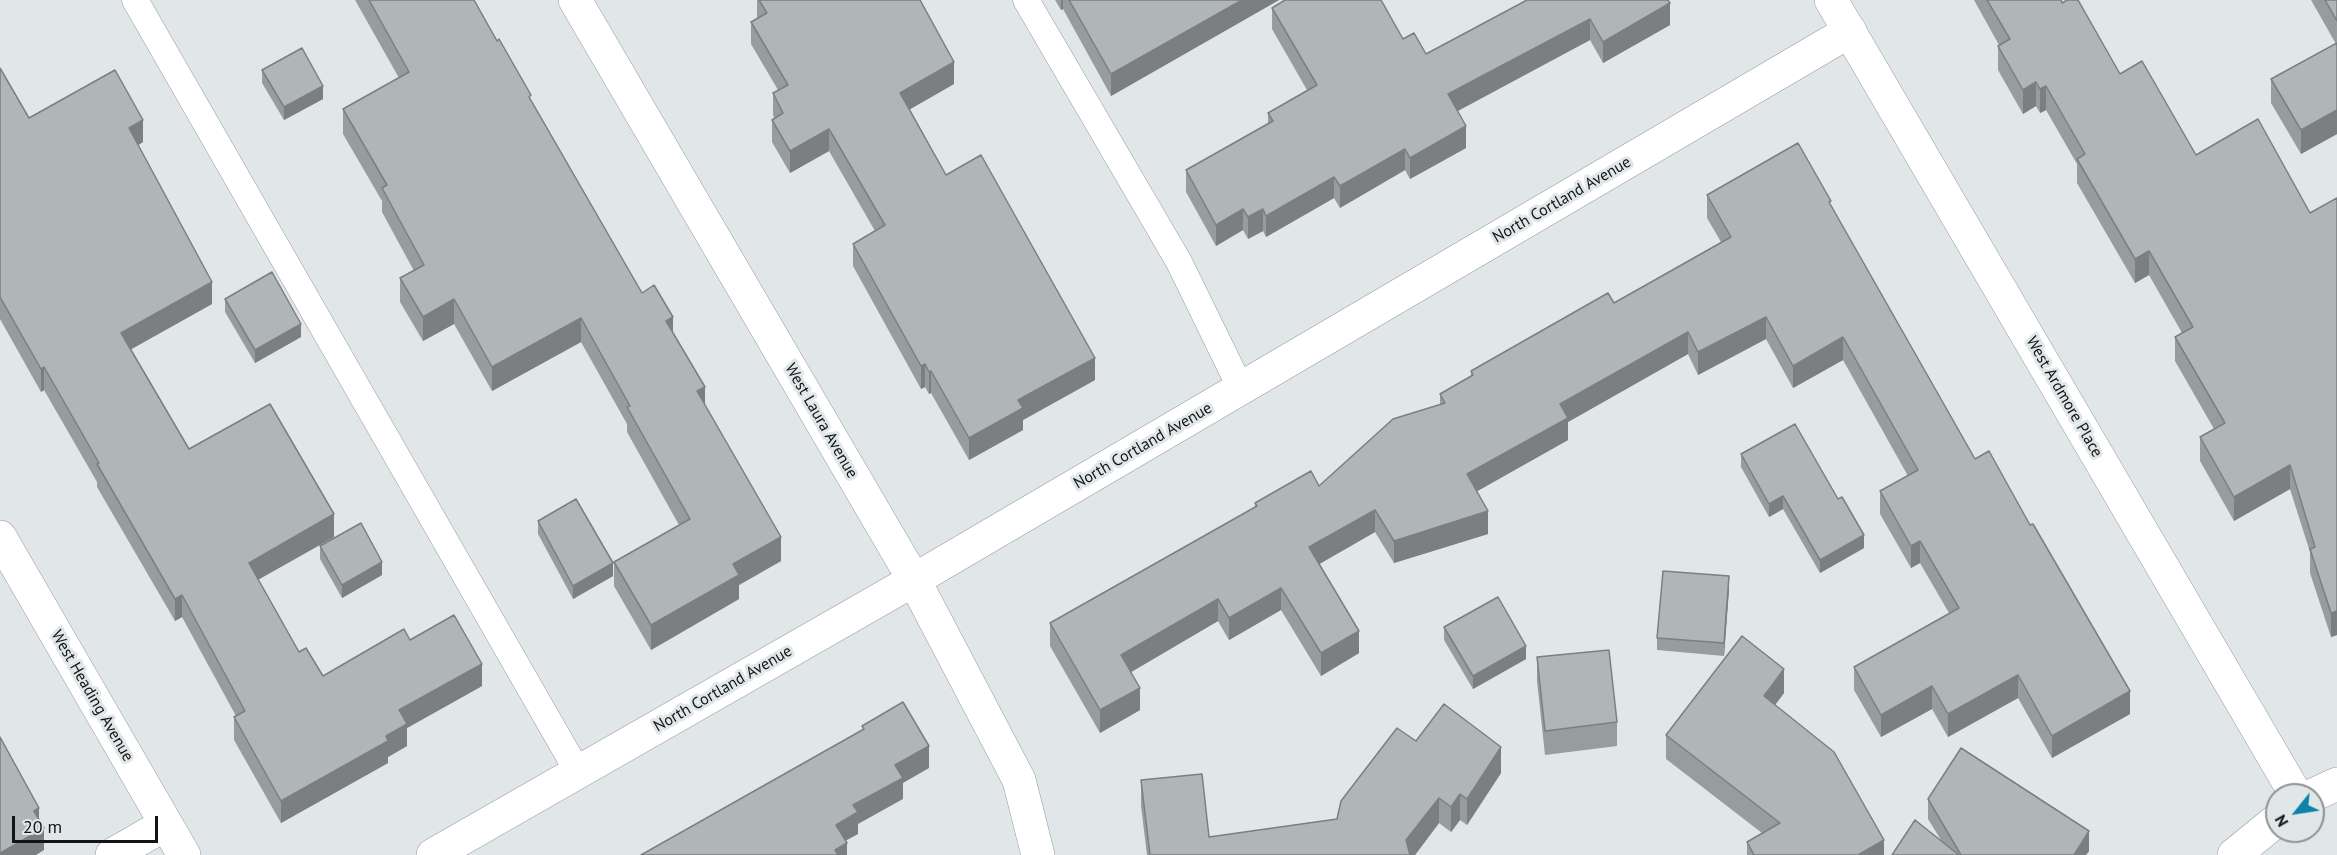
<!DOCTYPE html>
<style>
body{margin:0}
#map{position:relative;width:2337px;height:855px;overflow:hidden;background:#e1e7e9;font-family:"PT Sans",sans-serif}
canvas{display:block}
.north{position:absolute;left:2265px;top:783px;width:60px;height:60px;box-sizing:border-box;background:#e1e7e9;border:2px solid #8e9394;border-radius:50%;rotate:240deg;font-size:16px;font-weight:700;line-height:24px;text-align:center;color:#121415}
.north::after{content:'';display:block;margin:auto;width:21px;height:27px;background:#0e82a9;clip-path:polygon(50% 0,100% 100%,50% 72%,0 100%)}
.scale{position:absolute;left:12px;top:816px;width:146px;height:27px;box-sizing:border-box;border:3px solid #121415;border-top:0;padding-left:8px;font-size:18px;line-height:21px;white-space:nowrap;color:#121415;-webkit-text-stroke:4px #e1e7e9;paint-order:stroke}
</style>
<div id="map">
<canvas width="2337" height="855"></canvas>
<div class="north">N</div>
<div class="scale">20 m</div>
</div>
<script>
const context = document.querySelector('canvas').getContext('2d');
context.lineJoin = 'round';
function shape(rows) {
  const path = new Path2D();
  for (const r of rows) {
    path.moveTo(r[0], r[1]);
    for (let i = 2; i < r.length; i += 2) path.lineTo(r[i], r[i + 1]);
  }
  return path;
}
function stroke(path, color, width, dash) {
  context.strokeStyle = color;
  context.lineWidth = width;
  context.lineCap = dash ? 'butt' : 'round';
  context.setLineDash(dash || []);
  context.stroke(path);
}
function paint(path, color) {
  context.fillStyle = color;
  context.fill(path, 'evenodd');
}
function write(font, color, halo, rows, align = 'center') {
  context.font = font + ' "PT Sans",sans-serif';
  context.lineWidth = 6;
  context.setLineDash([]);
  context.textBaseline = 'middle';
  context.strokeStyle = halo;
  context.fillStyle = color;
  for (const [text, x, y, turn = 0] of rows) {
    context.save();
    context.translate(x, y);
    context.rotate((+turn || 0) * Math.PI / 180);
    context.textAlign = isNaN(turn) ? turn : align;
    if (halo) context.strokeText(text, 0, 0);
    context.fillText(text, 0, 0);
    context.restore();
  }
}
const lane = shape([
 [135,0,578,772],
 [1026,0,1179,262,1241,389]
]);
const street = shape([
 [575,0,914,580,1019,780,1038,855],
 [1831,0,2296,795],
 [0,537,184,855],
 [2313,795,2337,784],
 [112,855,166,824],
 [433,855,914,580,1850,31],
 [2234,855,2277,820]
]);
stroke(lane, '#969b9d', 27);
stroke(street, '#969b9d', 34);
stroke(lane, '#fff', 26);
stroke(street, '#fff', 33);
paint(shape([
 [355,0,474,0,642,293,673,332,705,405,781,561,739,585,739,599,651,650,614,586,614,562,679,525,627,432,627,424,581,342,492,391,454,324,423,341,400,302,400,278,414,271,382,212,382,201,343,134,343,109,399,78],
 [757,0,920,0,954,84,910,109,946,175,1095,380,1023,420,1023,430,969,460,931,393,929,394,925,387,921,389,853,266,853,244,875,231,829,151,790,173,772,142,772,120,774,118,773,115,773,93,778,90,751,44,751,22,757,18],
 [1055,0,1279,0,1111,96,1063,9,1061,10],
 [1527,0,1670,25,1603,63,1590,40,1458,111,1466,148,1410,179,1405,170,1340,208,1334,198,1266,237,1263,231,1248,239,1243,230,1216,246,1186,192,1186,170,1268,123,1268,113,1307,90,1272,29,1272,8,1403,39,1426,54],
 [1974,0,2061,0,2120,74,2196,155,2310,213,2337,198,2337,635,2331,637,2310,573,2310,552,2290,489,2234,521,2200,461,2200,437,2214,429,2175,361,2175,337,2182,333,2149,275,2135,283,2077,183,2077,164,2046,110,2040,113,2036,106,2023,114,1998,70,1998,46,1999,45],
 [2311,0,2337,0,2337,134,2301,154,2271,103,2271,79,2336,44],
 [0,68,29,118,143,142,138,145,212,304,131,349,189,449,334,537,258,579,299,652,323,676,410,640,482,686,407,728,407,746,388,757,388,763,281,823,234,740,234,717,236,716,182,617,175,621,97,487,97,482,44,390,41,392,0,319],
 [262,70,323,99,284,120,262,83],
 [1707,195,1831,206,1975,459,2130,714,2052,758,2018,698,1948,737,1932,709,1881,737,1854,690,1854,667,1949,613,1920,563,1911,568,1880,514,1880,491,1908,476,1843,360,1793,388,1766,339,1698,375,1688,354,1568,422,1568,440,1477,491,1488,534,1394,563,1375,532,1319,564,1359,653,1321,676,1281,610,1229,640,1218,621,1131,672,1140,710,1100,733,1050,646,1050,623,1255,507,1255,503,1319,486,1440,405,1440,394,1471,376,1471,371,1614,303,1721,242,1707,218],
 [225,299,301,337,255,363,225,312],
 [1741,454,1864,548,1820,573,1783,509,1769,517,1741,467],
 [538,521,613,576,573,599,538,534],
 [320,546,382,575,342,598,320,559],
 [1729,589,1724,656,1657,650,1657,638],
 [1444,627,1526,659,1473,689,1444,640],
 [1537,657,1617,722,1617,746,1545,755,1537,681],
 [1784,693,1775,705,1884,855,1747,855,1747,842,1762,833,1666,759,1666,735],
 [1416,741,1501,773,1467,825,1460,820,1451,832,1439,823,1415,855,1147,855,1141,806,1141,780,1209,837,1337,819],
 [1928,799,2089,851,2086,855,1892,855,1941,840,1928,819]
]), '#979c9e');
paint(shape([
 [1061,0,1063,0,1063,9,1061,10],
 [1242,0,1279,0,1111,96,1111,74],
 [1670,3,1670,25,1603,63,1603,42],
 [1590,19,1590,40,1448,116,1448,94],
 [954,62,954,84,900,115,900,93],
 [2036,82,2036,106,2023,114,2023,90],
 [323,86,323,99,284,120,284,107],
 [2046,86,2046,110,2040,113,2040,89],
 [2337,110,2337,134,2301,154,2301,130],
 [143,120,143,142,129,151,129,128],
 [1466,126,1466,148,1410,179,1410,158],
 [829,129,829,151,790,173,790,151],
 [1405,149,1405,170,1340,208,1340,186],
 [1334,177,1334,198,1266,237,1266,216],
 [1243,209,1243,230,1216,246,1216,225],
 [1263,209,1263,231,1248,239,1248,217],
 [2149,251,2149,275,2135,283,2135,259],
 [212,282,212,304,121,355,121,333],
 [454,299,454,324,423,341,423,317],
 [673,317,673,342,666,321],
 [1766,317,1766,339,1698,375,1698,352],
 [581,318,581,342,492,391,492,367],
 [301,324,301,337,255,363,255,350],
 [1688,332,1688,354,1568,422,1568,440,1467,497,1467,474,1560,404],
 [1843,337,1843,360,1793,388,1793,366],
 [1095,358,1095,380,1023,420,1023,430,969,460,969,438,1018,400],
 [925,364,925,387,921,389,921,366],
 [44,367,44,390,41,392,41,369],
 [931,371,931,393,929,394,929,372],
 [705,387,705,411,697,391],
 [2290,465,2290,489,2234,521,2234,497],
 [1783,496,1783,509,1769,517,1769,504],
 [1375,510,1375,532,1309,570,1309,547],
 [1488,511,1488,534,1394,563,1394,541],
 [334,514,334,537,249,585,249,563],
 [1864,535,1864,548,1820,573,1820,560],
 [781,537,781,561,739,585,739,599,651,650,651,625,733,564],
 [1920,541,1920,563,1911,568,1911,546],
 [382,562,382,575,342,598,342,585],
 [613,563,613,576,573,599,573,586],
 [1729,576,1729,589,1724,656,1724,643],
 [1281,588,1281,610,1229,640,1229,618],
 [182,595,182,617,175,621,175,599],
 [1218,599,1218,621,1121,678,1121,655],
 [2337,611,2337,635,2331,637,2331,613],
 [1359,631,1359,653,1321,676,1321,653],
 [1526,646,1526,659,1473,689,1473,676],
 [482,664,482,686,407,728,407,746,388,757,388,763,281,823,281,801,386,736,399,710],
 [1784,669,1784,693,1764,720,1764,696],
 [2018,675,2018,698,1948,737,1948,714],
 [1932,686,1932,709,1881,737,1881,715],
 [1140,688,1140,710,1100,733,1100,710],
 [2130,691,2130,714,2052,758,2052,736],
 [929,746,929,768,903,783,903,799,858,824,858,834,836,846,836,825,853,805,895,765],
 [1501,747,1501,773,1467,825,1467,799],
 [1460,794,1460,820,1451,832,1451,807],
 [1439,798,1439,823,1415,855,1406,855,1406,840],
 [39,808,39,831,34,811],
 [44,828,44,850,36,855,0,855,0,853],
 [2089,831,2089,851,2086,855,2074,855],
 [1884,840,1884,855,1858,855],
 [847,843,847,855,835,855,835,850]
]), '#7b7f81');
const building = shape([
 [369,0,474,0,497,41,499,39,531,95,529,97,642,293,654,285,673,317,666,321,705,387,697,391,781,537,733,564,739,575,651,625,614,562,690,519,627,407,630,406,581,318,492,367,454,299,423,317,400,278,424,265,382,188,387,185,343,109,409,72,369,0],
 [759,0,920,0,954,62,900,93,946,175,981,155,1095,358,1018,400,1023,408,969,438,931,371,929,372,925,364,921,366,853,244,885,225,829,129,790,151,772,120,783,113,773,93,788,85,751,22,767,13,759,0],
 [1069,0,1242,0,1111,74,1069,0],
 [1285,0,1381,0,1403,39,1414,33,1426,54,1527,0,1668,0,1670,3,1603,42,1590,19,1448,94,1466,126,1410,158,1405,149,1340,186,1334,177,1266,216,1263,209,1248,217,1243,209,1216,225,1186,170,1273,121,1268,113,1317,85,1272,8,1285,0],
 [1987,0,2061,0,2062,3,2067,0,2078,0,2120,74,2142,61,2196,155,2258,119,2310,213,2337,198,2337,611,2331,613,2310,549,2315,547,2290,465,2234,497,2200,437,2225,423,2175,337,2193,327,2149,251,2135,259,2077,159,2085,154,2046,86,2040,89,2036,82,2023,90,1998,46,2010,39,1987,0],
 [2325,0,2337,0,2337,21,2325,0],
 [2337,43,2337,110,2301,130,2271,79,2337,43],
 [302,48,323,86,284,107,262,70,302,48],
 [0,68,29,118,115,70,143,120,129,128,212,282,121,333,189,449,270,404,334,514,249,563,299,652,306,648,323,676,404,629,410,640,454,615,482,664,399,710,407,724,386,736,388,741,281,801,234,717,245,711,182,595,175,599,97,464,99,463,44,367,41,369,0,297,0,68],
 [1798,143,1831,201,1829,202,1975,459,1989,451,2030,525,2033,524,2130,691,2052,736,2018,675,1948,714,1932,686,1881,715,1854,667,1959,608,1920,541,1911,546,1880,491,1918,470,1843,337,1793,366,1766,317,1698,352,1688,332,1560,404,1568,418,1467,474,1488,511,1394,541,1375,510,1309,547,1359,631,1321,653,1281,588,1229,618,1218,599,1121,655,1140,688,1100,710,1050,623,1257,506,1255,503,1311,471,1319,486,1393,419,1445,403,1440,394,1473,375,1471,371,1608,293,1614,303,1731,237,1707,195,1798,143],
 [272,272,301,324,255,350,225,299,272,272],
 [1795,424,1838,499,1842,497,1864,535,1820,560,1783,496,1769,504,1741,454,1795,424],
 [576,499,613,563,573,586,538,521,576,499],
 [361,523,382,562,342,585,320,546,361,523],
 [1663,571,1729,576,1724,643,1657,638,1663,571],
 [1498,597,1526,646,1473,676,1444,627,1498,597],
 [1742,636,1784,669,1764,696,1834,752,1884,840,1858,855,1754,855,1747,842,1780,823,1666,735,1742,636],
 [1609,650,1617,722,1545,731,1537,657,1609,650],
 [903,702,929,746,895,765,903,778,853,805,858,812,836,825,847,843,835,850,838,855,641,855,864,729,862,726,903,702],
 [1444,704,1501,747,1467,799,1460,794,1451,807,1439,798,1406,840,1410,855,1150,855,1141,780,1202,774,1209,837,1337,819,1341,801,1397,728,1416,741,1444,704],
 [0,737,39,808,34,811,44,828,0,853,0,737],
 [1961,748,2089,831,2074,855,1961,855,1928,799,1961,748],
 [1915,820,1959,855,1892,855,1915,820]
]);
paint(building, '#b0b5b8');
stroke(building, '#7b7f81', 1.5);
write('16px', '#121415', '#e1e7e9', [
 ["North Cortland Avenue",1562,200,-30],
 ["West Ardmore Place",2064,397,60],
 ["West Laura Avenue",821,421,60],
 ["North Cortland Avenue",1143,446,-30],
 ["North Cortland Avenue",723,689,-30],
 ["West Heading Avenue",92,696,60]
]);
</script>
